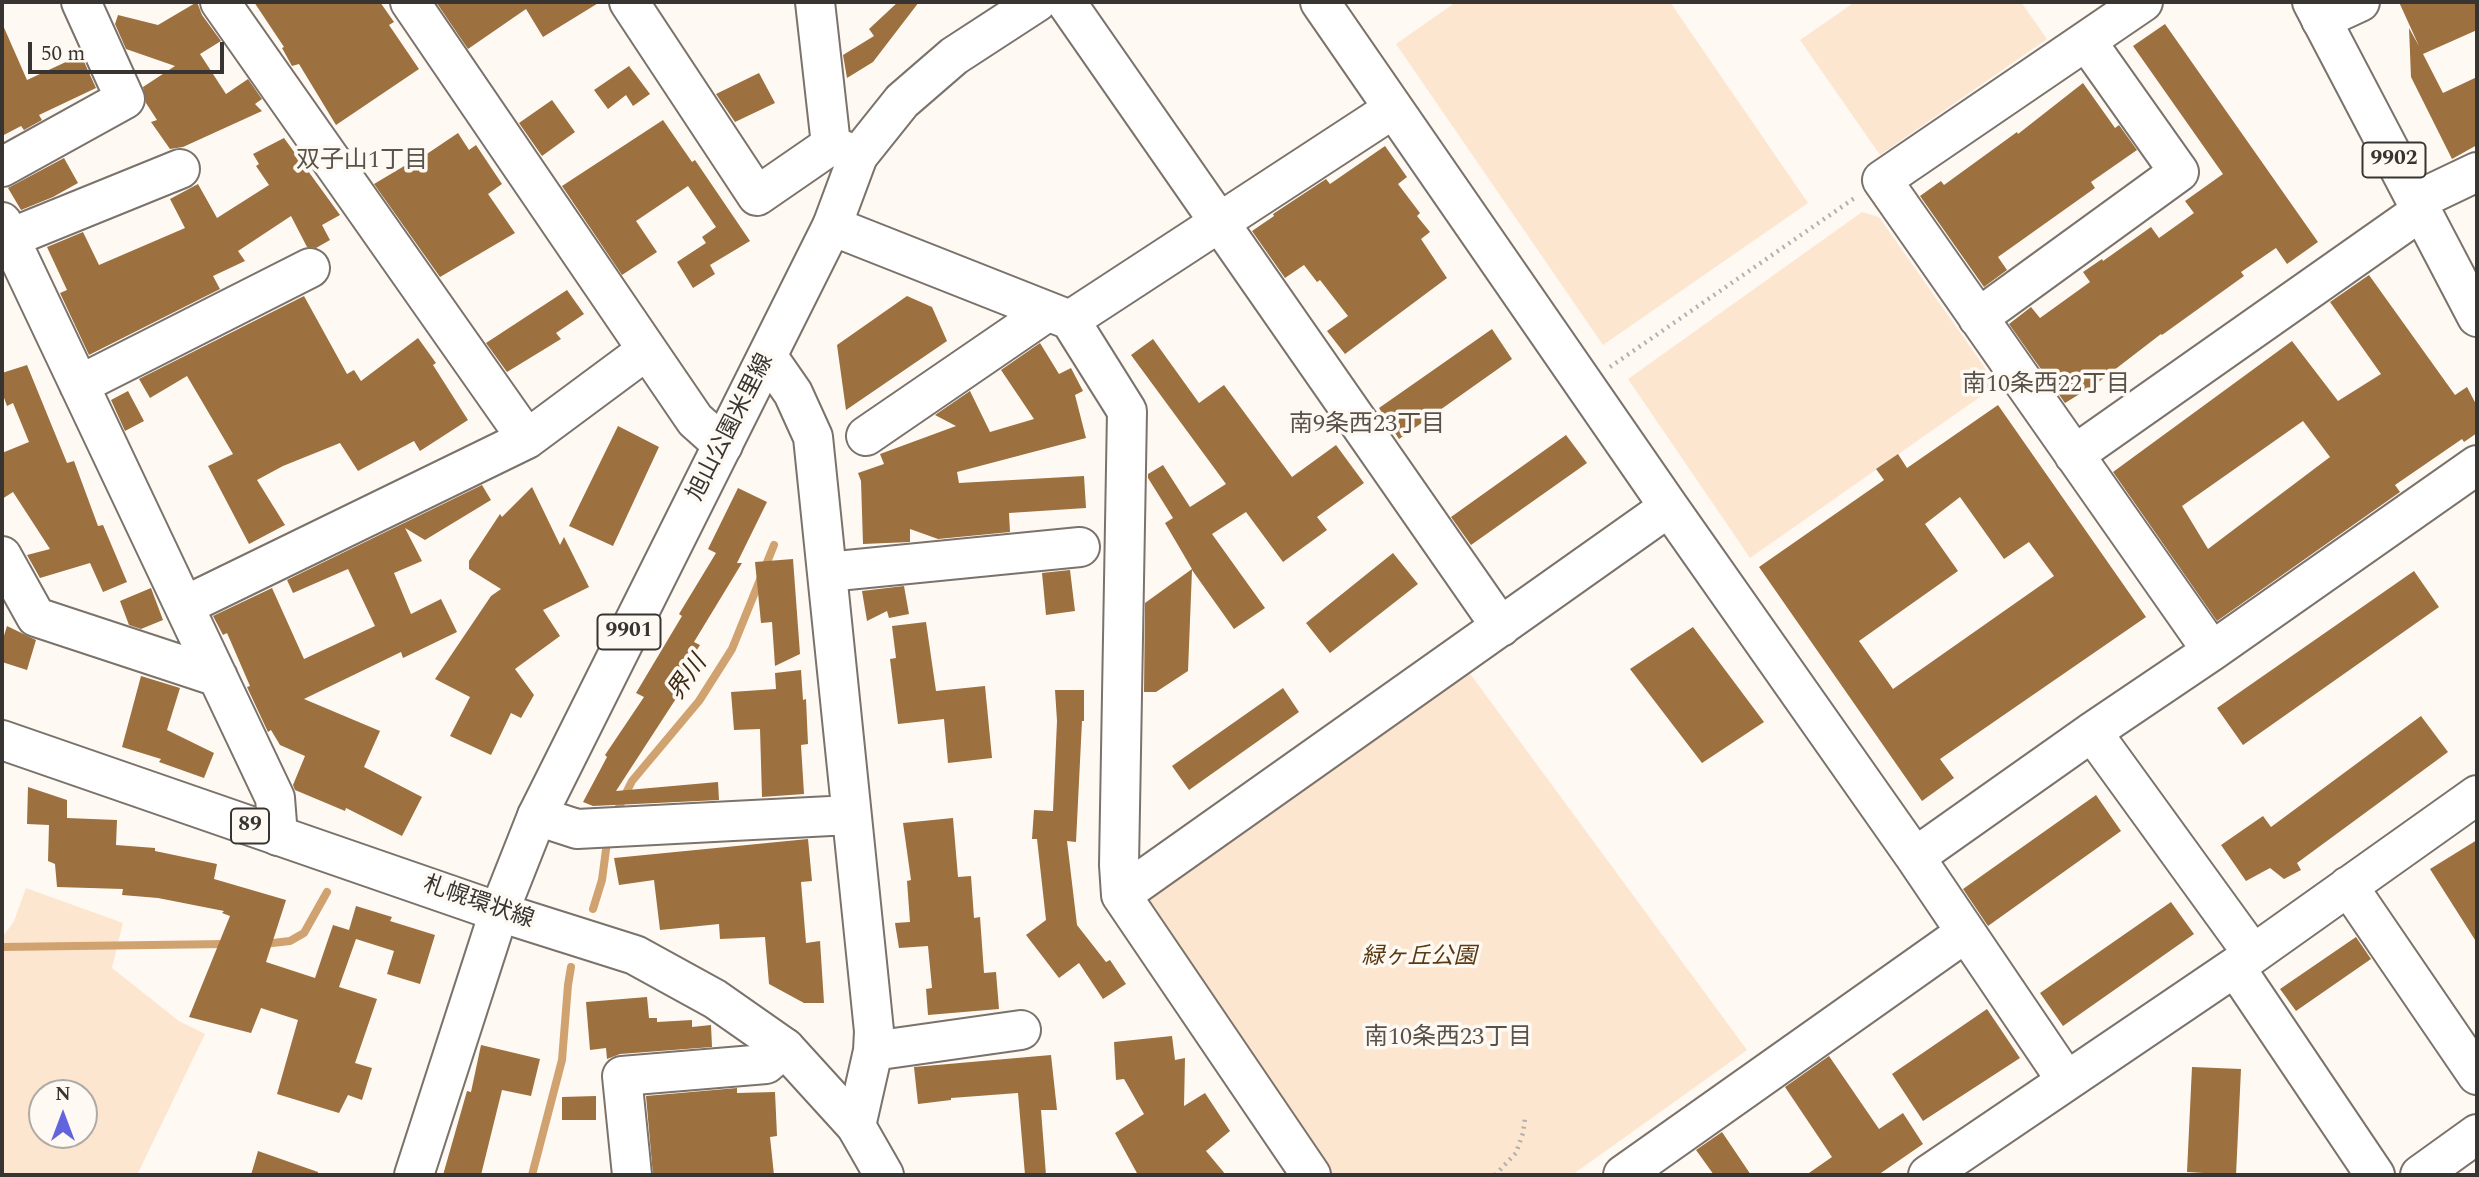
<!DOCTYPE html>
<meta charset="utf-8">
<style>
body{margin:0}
#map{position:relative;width:2479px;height:1177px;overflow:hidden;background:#fef9f3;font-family:Spectral,serif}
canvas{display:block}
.frame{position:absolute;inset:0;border:4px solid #373431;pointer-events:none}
.north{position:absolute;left:28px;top:1079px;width:70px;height:70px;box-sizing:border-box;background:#fef9f3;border:2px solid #aeaaa5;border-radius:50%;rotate:0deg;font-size:19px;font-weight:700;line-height:28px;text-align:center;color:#373431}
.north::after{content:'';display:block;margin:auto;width:24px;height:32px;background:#6164dc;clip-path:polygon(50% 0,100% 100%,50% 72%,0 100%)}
.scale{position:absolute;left:28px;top:42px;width:196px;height:32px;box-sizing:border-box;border:4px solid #373431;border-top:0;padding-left:9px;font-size:21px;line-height:24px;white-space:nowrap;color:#373431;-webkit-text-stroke:5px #fef9f3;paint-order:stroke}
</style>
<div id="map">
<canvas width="2479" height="1177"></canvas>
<div class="frame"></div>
<div class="north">N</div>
<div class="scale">50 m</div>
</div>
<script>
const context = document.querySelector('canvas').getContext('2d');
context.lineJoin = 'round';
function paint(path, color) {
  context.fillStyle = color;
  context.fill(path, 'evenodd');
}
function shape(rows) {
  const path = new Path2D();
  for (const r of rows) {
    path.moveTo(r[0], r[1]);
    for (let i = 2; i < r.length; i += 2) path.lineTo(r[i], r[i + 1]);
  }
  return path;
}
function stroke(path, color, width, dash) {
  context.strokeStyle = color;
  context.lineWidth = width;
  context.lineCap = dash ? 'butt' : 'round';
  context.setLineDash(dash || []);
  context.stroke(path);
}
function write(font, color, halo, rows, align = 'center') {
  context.font = font + ' Spectral,"Noto Sans JP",serif';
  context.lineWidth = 7;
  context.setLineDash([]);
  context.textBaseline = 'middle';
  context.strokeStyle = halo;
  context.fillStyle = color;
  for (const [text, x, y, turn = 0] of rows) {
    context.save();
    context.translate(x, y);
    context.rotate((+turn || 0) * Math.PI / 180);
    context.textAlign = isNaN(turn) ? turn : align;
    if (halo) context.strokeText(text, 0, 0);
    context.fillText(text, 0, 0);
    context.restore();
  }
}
paint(shape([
 [1456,2,1670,2,1808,203,1603,345,1396,44],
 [1855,2,2021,2,2047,39,1880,155,1800,40],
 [1862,212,1879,217,1997,385,1750,558,1628,379],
 [1457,656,1747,1050,1572,1175,1319,1175,1137,890],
 [26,888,123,923,112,968,179,1021,205,1034,137,1175,2,1175,2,938,14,921],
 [84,1093,84,1135,42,1135,42,1093]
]), '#fde6cf');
stroke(shape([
 [615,815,632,781,699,701,732,649,774,545],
 [593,909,602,880,607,842],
 [264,944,290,941,304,933,327,892],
 [2,947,226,944],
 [532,1175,562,1060,568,985,571,967]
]), '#d0a270', 8);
paint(shape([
 [197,2,202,15,221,41,200,54,226,94,248,79,262,99,255,104,262,111,183,147,170,149,151,122,157,120,146,103,143,87,175,66,126,49,115,24,118,15,158,25],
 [254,2,380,2,394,22,389,25,419,69,336,125,299,64,292,66,282,48,284,47],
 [436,2,600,2,543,37,526,9,468,49],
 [898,2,919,2,873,62,847,78,843,55,874,36,869,29],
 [2399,2,2477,2,2477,30,2423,54,2443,93,2477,77,2477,145,2452,159,2411,77,2409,28,2419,46],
 [2,23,27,80,81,55,96,88,39,115,42,120,24,130,21,126,2,136],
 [2165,24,2318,242,2287,264,2276,248,2241,272,2244,276,2162,335,2161,334,2096,384,2065,403,2009,324,2031,307,2040,318,2090,282,2083,272,2102,259,2103,261,2151,227,2159,238,2194,213,2185,201,2223,174,2133,46],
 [629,66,650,94,633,106,626,95,608,109,594,90],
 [759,73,775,103,735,122,716,94],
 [2083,83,2115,128,2119,125,2137,150,2091,182,2095,188,1998,257,2007,270,1984,287,1920,196,1941,181,1944,185,2017,132,2018,134],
 [552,100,575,132,542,156,519,123],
 [663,120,692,162,695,160,750,241,710,265,715,274,693,288,677,262,706,243,702,237,716,227,688,186,636,221,657,252,622,275,562,186],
 [458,133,469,150,476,145,502,184,488,194,515,233,440,277,374,184,411,162,412,164],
 [284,138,340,215,322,225,330,240,316,248,307,247,291,216,238,251,245,261,213,276,220,289,89,355,60,293,67,290,47,247,83,232,99,265,185,228,170,199,198,184,217,218,269,185,256,166,259,164,253,154],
 [1385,146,1407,177,1398,184,1420,213,1417,216,1430,232,1421,239,1447,278,1345,354,1327,331,1348,316,1320,280,1317,282,1304,265,1285,278,1252,231,1274,216,1273,214,1326,179,1330,184],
 [64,158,78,183,53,197,21,210,8,188],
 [2369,275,2455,395,2467,387,2477,406,2477,433,2464,442,2462,439,2395,485,2400,492,2217,621,2113,472,2292,341,2338,401,2381,374,2330,302],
 [2303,421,2330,457,2208,549,2182,506],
 [567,290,584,314,556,333,561,339,507,372,486,343],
 [304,296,347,374,354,370,361,381,418,338,436,363,433,365,468,420,420,451,414,441,358,471,340,443,283,466,257,480,285,525,249,544,208,466,233,454,187,376,150,398,139,379],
 [907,296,932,307,947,341,846,410,837,345],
 [1492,329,1512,359,1399,439,1379,408],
 [1153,339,1199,403,1224,385,1292,477,1336,445,1364,483,1317,517,1327,530,1283,562,1246,512,1212,534,1265,608,1234,629,1192,570,1188,671,1156,692,1144,692,1145,603,1192,569,1165,523,1173,518,1148,478,1148,474,1163,465,1190,507,1226,484,1131,355],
 [1040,343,1059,374,1071,368,1083,391,1075,395,1086,438,957,472,959,483,1084,476,1086,508,1009,513,1010,532,938,539,910,529,910,542,863,544,861,481,858,473,884,464,880,454,956,426,935,415,970,391,990,432,1034,419,1001,370],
 [27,365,67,463,74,461,98,526,103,525,127,582,103,592,90,563,40,578,27,555,50,549,13,492,2,499,2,453,29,442,13,403,7,406,2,392,2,373],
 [128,391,144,421,125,431,111,400],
 [1998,405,2146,617,1940,759,1954,778,1922,801,1759,567,1884,480,1876,469,1898,454,1907,468],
 [1960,497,2004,559,2029,542,2054,576,1893,689,1859,641,1958,571,1925,524],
 [618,426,659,447,613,546,569,526],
 [1566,435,1587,463,1471,545,1451,517],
 [482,485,491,500,425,540,405,528,422,561,394,573,411,614,441,599,457,632,403,658,401,652,304,699,380,731,364,767,422,797,402,836,346,808,345,811,295,790,293,785,305,756,280,745,271,730,268,732,247,687,250,686,227,633,223,635,213,616,272,588,304,659,375,626,348,569,293,593,287,580],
 [532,487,560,545,564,537,589,587,543,610,560,636,515,669,534,695,521,718,511,713,491,755,450,736,470,697,435,679,491,596,501,589,469,569,469,561,500,514,502,517],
 [738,488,767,502,737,563,742,563,694,642,700,645,672,690,679,694,616,791,718,782,719,800,593,806,583,802,607,757,605,755,644,697,636,693,682,616,679,614,716,553,708,549],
 [1393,553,1418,584,1330,653,1306,623],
 [793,559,800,654,775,666,772,622,761,623,755,562],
 [1070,570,1075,611,1046,615,1042,573],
 [2414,571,2439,607,2243,745,2217,708],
 [904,586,909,614,889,618,887,611,867,621,862,591],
 [151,588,163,620,141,629,129,625,120,601],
 [926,622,936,691,985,686,992,758,948,763,944,719,898,724,890,659,896,658,892,626],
 [7,626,36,640,27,670,2,662,2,642],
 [1693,627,1764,722,1702,763,1630,669],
 [801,670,803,700,806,699,808,744,801,745,804,794,762,797,760,729,734,730,731,692,776,689,775,673],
 [141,676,180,688,167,730,214,753,204,778,159,762,161,759,122,747],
 [1283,688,1299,712,1189,790,1172,766],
 [1055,690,1084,690,1084,721,1082,721,1076,842,1067,841,1077,925,1106,962,1110,960,1126,984,1103,999,1079,963,1059,978,1026,935,1046,920,1037,839,1032,839,1034,810,1053,811,1057,721],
 [2421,716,2448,752,2297,863,2301,870,2284,879,2270,868,2246,881,2221,845,2263,816,2271,827],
 [28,787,67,800,67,818,117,820,116,845,155,848,155,851,217,864,214,879,286,900,266,962,315,978,333,925,349,930,356,906,392,917,390,921,435,935,420,984,387,974,394,951,356,939,339,987,377,999,355,1063,372,1068,362,1100,348,1095,339,1113,277,1094,298,1020,261,1008,251,1033,189,1017,230,916,222,913,224,911,158,898,122,895,123,889,57,887,55,864,48,861,49,825,27,824],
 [2096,795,2121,831,1988,926,1963,889],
 [953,818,958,877,971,876,974,918,980,917,984,973,996,972,999,1009,928,1015,926,989,932,988,928,946,899,948,895,923,910,922,907,881,911,880,903,823],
 [808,839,812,881,801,882,806,943,820,941,824,1003,804,1003,769,984,765,937,720,939,719,924,660,930,654,880,619,885,614,858],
 [2477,840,2477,943,2430,869],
 [2171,902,2194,934,2063,1026,2040,993],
 [2356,937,2371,959,2296,1011,2280,989],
 [647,997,649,1018,657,1018,657,1022,692,1020,692,1027,711,1025,712,1047,620,1054,607,1059,606,1048,590,1050,586,1002],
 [1987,1009,2020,1058,1923,1121,1892,1074],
 [1172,1036,1175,1060,1185,1058,1184,1106,1205,1093,1230,1131,1206,1151,1226,1175,1138,1175,1115,1133,1144,1114,1124,1079,1116,1080,1114,1042],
 [481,1045,540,1059,531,1096,502,1090,481,1175,443,1175,467,1091,471,1092],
 [1051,1055,1057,1110,1041,1110,1046,1175,1025,1175,1018,1093,951,1098,951,1100,918,1104,914,1067],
 [1829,1056,1879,1129,1903,1113,1923,1144,1878,1175,1806,1175,1832,1157,1785,1087],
 [2192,1067,2241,1069,2236,1175,2187,1172],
 [737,1088,737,1093,775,1092,777,1136,770,1137,774,1175,653,1175,646,1096],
 [596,1096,596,1120,562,1120,562,1097],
 [1722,1132,1751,1175,1714,1175,1696,1150],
 [258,1151,318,1172,318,1175,251,1175]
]), '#9c703f');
const minor = shape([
 [220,2,527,439],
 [410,2,695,420,723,445],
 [629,2,757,196,831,145,858,156],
 [815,2,831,145],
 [1066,2,1501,627],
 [1320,2,1669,507,1915,857,2066,1080],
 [2143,2,1882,180,2212,651],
 [2321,20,2360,2],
 [2,167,125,99,81,2],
 [2416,201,2477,172],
 [2,222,275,798,278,836],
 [832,226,1070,320,1127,411,1119,865,1121,895,1669,507],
 [10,238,180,169],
 [1978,318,2179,172,2087,42],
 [1070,320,1393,109],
 [768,357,793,393,813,437,874,1031,873,1051,856,1126],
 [79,385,310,268],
 [866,436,1047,312],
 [2074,455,2421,211],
 [2,556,36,617,218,677],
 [827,572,1080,547],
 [184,606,527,439,647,350],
 [2092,732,2253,954],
 [537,816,577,829,850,815],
 [1915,857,2092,732,2212,651,2477,465],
 [2348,886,2477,1075],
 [1121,895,1311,1175],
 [2235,967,2375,1175],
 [873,1051,1021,1030],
 [414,1175,499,912],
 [632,1175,622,1076,766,1064,785,1048],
 [1623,1175,1965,933],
 [1928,1175,2235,967,2477,795],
 [2420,1175,2477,1134]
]);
const major = shape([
 [2312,2,2477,317],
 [2,740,499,912,635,955,715,999,785,1048,856,1126,884,1175],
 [499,912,537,816,832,226,858,156,902,101,954,56,1037,2]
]);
stroke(minor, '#7a726b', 42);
stroke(major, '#7a726b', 42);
stroke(shape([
 [1610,367,1856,197],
 [1495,1175,1516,1153,1523,1133,1525,1118]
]), '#b4b0ab', 4.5, [2, 5]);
stroke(minor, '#fff', 38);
stroke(major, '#fff', 38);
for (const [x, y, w] of [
 [2394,160,63],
 [629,632,63],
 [250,826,38]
]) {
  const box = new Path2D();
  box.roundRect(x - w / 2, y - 17.5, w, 35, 5);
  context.fillStyle = '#fef9f3';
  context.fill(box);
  stroke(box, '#373431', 2);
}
write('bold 21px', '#373431', null, [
 ["9902",2394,160],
 ["9901",629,632],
 ["89",250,826]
]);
write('23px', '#373431', '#fef9f3', [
 ["旭山公園米里線",732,428,-63],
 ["札幌環状線",478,904,19]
]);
write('italic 23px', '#5a3a12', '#fef9f3', [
 ["緑ヶ丘公園",1419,958]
]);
write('24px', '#59524b', '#fef9f3', [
 ["双子山1丁目",362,162],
 ["南10条西22丁目",2046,386],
 ["南9条西23丁目",1367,426],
 ["南10条西23丁目",1448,1039]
]);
write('italic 24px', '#3c2811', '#fef9f3', [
 ["界川",689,679,-55]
]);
</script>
